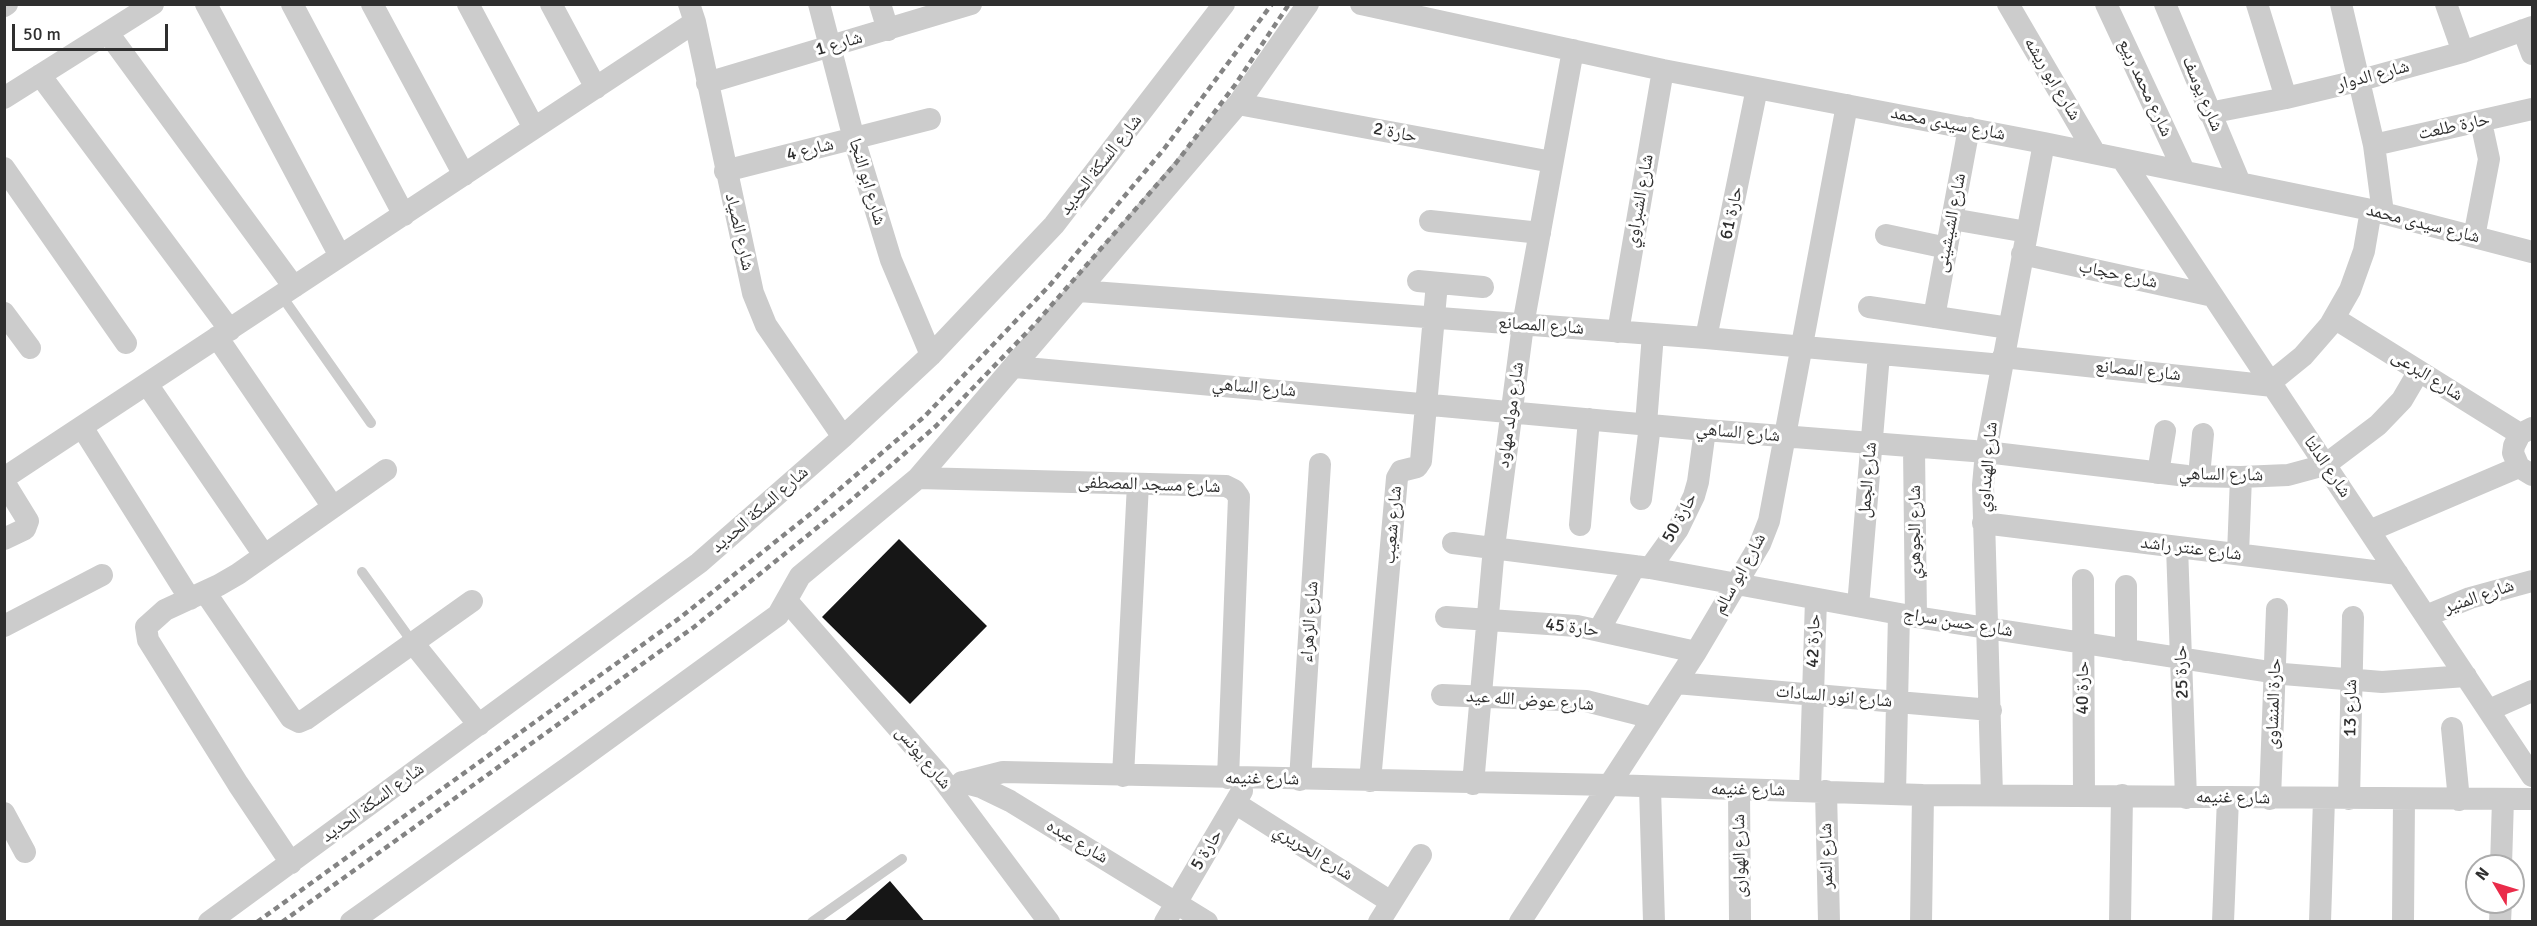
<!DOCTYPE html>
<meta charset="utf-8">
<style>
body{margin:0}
#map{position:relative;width:2537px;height:926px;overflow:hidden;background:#fff;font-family:Signika,sans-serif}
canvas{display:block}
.frame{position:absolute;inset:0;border:6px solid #2f2f2f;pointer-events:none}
.north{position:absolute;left:2465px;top:854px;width:60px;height:60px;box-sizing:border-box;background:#fff;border:2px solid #acacac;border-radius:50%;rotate:308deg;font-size:16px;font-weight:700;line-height:24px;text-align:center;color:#2f2f2f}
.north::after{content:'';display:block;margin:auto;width:21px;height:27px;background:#ea2c4a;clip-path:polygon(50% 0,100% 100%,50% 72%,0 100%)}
.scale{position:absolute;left:12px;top:24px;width:156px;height:27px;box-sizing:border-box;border:3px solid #2f2f2f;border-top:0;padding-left:8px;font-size:18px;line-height:21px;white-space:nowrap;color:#2f2f2f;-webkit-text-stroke:4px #fff;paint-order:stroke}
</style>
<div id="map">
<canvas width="2537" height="926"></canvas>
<div class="frame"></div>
<div class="north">N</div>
<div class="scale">50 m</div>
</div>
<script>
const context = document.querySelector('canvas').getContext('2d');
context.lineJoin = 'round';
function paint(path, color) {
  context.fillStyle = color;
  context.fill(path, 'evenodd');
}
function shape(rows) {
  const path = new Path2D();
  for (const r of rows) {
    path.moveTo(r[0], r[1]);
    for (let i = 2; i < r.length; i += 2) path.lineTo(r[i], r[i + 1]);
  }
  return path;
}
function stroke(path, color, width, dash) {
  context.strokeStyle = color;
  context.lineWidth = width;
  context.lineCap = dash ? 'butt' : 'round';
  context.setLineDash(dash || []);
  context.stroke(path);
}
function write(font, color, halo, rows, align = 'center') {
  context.font = font + ' Signika,"Noto Naskh Arabic",sans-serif';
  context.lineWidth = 6;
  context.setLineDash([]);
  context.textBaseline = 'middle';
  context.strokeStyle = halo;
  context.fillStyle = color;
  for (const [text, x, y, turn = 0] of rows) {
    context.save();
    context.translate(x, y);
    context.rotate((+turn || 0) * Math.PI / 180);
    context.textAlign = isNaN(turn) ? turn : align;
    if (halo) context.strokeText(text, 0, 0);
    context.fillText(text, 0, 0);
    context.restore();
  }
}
paint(shape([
 [899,539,987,626,910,704,822,617],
 [890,881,925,922,843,922]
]), '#161616');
stroke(shape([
 [281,295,371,423],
 [362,572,413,643],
 [812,922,902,859]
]), '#ccc', 10);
stroke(shape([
 [206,4,340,256],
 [292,4,404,215],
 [372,4,464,175],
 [468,4,534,128],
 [551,4,596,88],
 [689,4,695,22,753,293,766,325,843,437],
 [819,4,854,139,891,260,931,355],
 [880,4,888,30],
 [1361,4,1663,70,2044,143,2371,210,2532,252],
 [2008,4,2095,153],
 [2106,4,2184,171],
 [2165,4,2240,183],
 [2257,4,2286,98],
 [2341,4,2374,145,2383,213],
 [2446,4,2463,52],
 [4,6,7,4],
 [2523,30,2532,54],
 [108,33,294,287],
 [40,75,230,330],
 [707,83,971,4],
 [4,98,153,4],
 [1238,104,1552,162],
 [2209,113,2286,98,2361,80,2463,52,2532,27],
 [2374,145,2532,109],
 [2122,159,2532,776],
 [4,168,126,343],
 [725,171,930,119],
 [1952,219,2027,232],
 [1430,221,1540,233],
 [1886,235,1947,248],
 [2474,237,2489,159,2481,122],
 [2022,254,2213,296],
 [1418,281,1483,287],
 [1079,291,1706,338,2002,365],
 [1869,307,2009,328],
 [4,313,30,348],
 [1934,317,1969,128],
 [2334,318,2520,434],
 [1618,332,1663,70],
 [217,337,333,507],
 [1706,338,1757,88],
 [2003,357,2273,386],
 [1015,367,1705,430,1986,452,2187,476,2241,477,2288,475,2325,465,2378,425,2402,400,2419,371],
 [2271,382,2303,356,2330,325,2350,290,2364,251,2371,210],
 [147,384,264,555],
 [1646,424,1653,334],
 [82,427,190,599],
 [2532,428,2520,434,2514,446,2513,453,2519,467,2532,475],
 [1914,448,1916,617],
 [2158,473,2165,431],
 [2199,476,2203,434],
 [4,478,695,22],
 [918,478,1226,486,1234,490,1239,497,1228,778],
 [4,482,28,521,25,529,4,539],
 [1641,499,1650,425],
 [1983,523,2398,574],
 [1580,525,1589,419],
 [2369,531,2519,467],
 [1453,543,1650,568,1916,617,2283,674,2382,682,2466,676],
 [2177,547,2186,798],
 [2238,554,2241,477],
 [1650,568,1678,529,1694,496,1698,482,1705,430],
 [2083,580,2084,796],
 [2126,586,2126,650],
 [205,592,291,718,299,722,306,719,472,601],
 [787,601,940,776,1049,922],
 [1858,606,1879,354],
 [2426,616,2470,598,2532,581],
 [1446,617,1577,626,1696,652],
 [4,626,102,575],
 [1599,630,1635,566],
 [413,643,479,725],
 [1676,683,1991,710],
 [1442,695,1586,701,1653,718],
 [2489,710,2532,691],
 [2452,728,2459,800],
 [1123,776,1138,484],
 [1300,780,1320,464],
 [1370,781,1397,478,1401,471,1417,467,1421,461,1437,283],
 [962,782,981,787,1010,801,1207,922],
 [964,782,1003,772,1610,785,1923,795,2532,799],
 [1473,784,1494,547,1523,325,1573,50],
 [1650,788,1654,922],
 [1739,790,1740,922],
 [1810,791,1816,599],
 [1826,791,1829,922],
 [1895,793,1899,614],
 [1992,795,1983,485,1986,452,2044,143],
 [2270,799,2277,609],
 [2349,799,2353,617],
 [1235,803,1391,902],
 [4,813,25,852],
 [291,863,238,784,148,640,146,627,165,610,219,585,238,574,386,470],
 [2501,866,2503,799],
 [209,922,699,563,843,437,931,355,1054,225,1224,4],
 [351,922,573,764,778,615,800,576,918,478,1238,104,1308,4],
 [1165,922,1242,791],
 [1379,922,1421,855],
 [1520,922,1696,652,1760,544,1769,521,1847,105],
 [1921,922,1923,795],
 [2120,922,2122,795],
 [2223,922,2228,798],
 [2320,922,2324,799],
 [2403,922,2404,799],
 [2500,922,2501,902]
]), '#ccc', 22);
stroke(shape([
 [257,922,681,617,814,511,925,416,1050,285,1164,149,1272,4],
 [282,922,694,627,849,502,936,426,1035,324,1176,163,1235,85,1289,4]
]), '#848484', 4.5, [6, 4.5]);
write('18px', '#2f2f2f', '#fff', [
 ["شارع 1",839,44,-16],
 ["شارع الدوار",2373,76,-15],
 ["شارع ابو ريشه",2052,79,59],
 ["شارع محمد ربيع",2145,88,65],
 ["شارع يوسف",2202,94,67],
 ["شارع سيدى محمد",1948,124,11],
 ["حارة طلعت",2454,127,-12],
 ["حارة 2",1395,133,11],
 ["شارع 4",810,150,-14],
 ["شارع السكة الحديد",1101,165,-52],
 ["شارع ابو النجا",867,182,73],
 ["شارع الشبراوي",1640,201,-80],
 ["حارة 61",1732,213,-78],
 ["شارع الشيشينى",1951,223,-79],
 ["شارع سيدى محمد",2423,224,14],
 ["شارع الصياد",739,232,77],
 ["شارع حجاب",2118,275,12],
 ["شارع المصانع",1541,326,4],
 ["شارع المصانع",2138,371,6],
 ["شارع البرعى",2427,376,32],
 ["شارع الساهي",1254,388,5],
 ["شارع مولد مهاود",1511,415,-82],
 ["شارع الساهي",1738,433,5],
 ["شارع الهنداوي",1988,467,-85],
 ["شارع الدلتا",2327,467,56],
 ["شارع الساهي",2221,475,1],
 ["شارع الجمل",1868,480,-85],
 ["شارع مسجد المصطفى",1149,485,2],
 ["شارع السكة الحديد",760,510,-41],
 ["حارة 50",1680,518,-61],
 ["شارع شعيب",1393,525,-85],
 ["شارع الجوهري",1915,532,-90],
 ["شارع عنتر راشد",2191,549,7],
 ["شارع ابو سالم",1740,574,-61],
 ["شارع المنير",2479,597,-19],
 ["شارع الزهراء",1310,622,-86],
 ["شارع حسن سراج",1958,623,9],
 ["حارة 45",1572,628,7],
 ["حارة 42",1814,641,-88],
 ["حارة 25",2182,672,-92],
 ["حارة 40",2083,688,-90],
 ["شارع انور السادات",1834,697,5],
 ["شارع عوض الله عيد",1530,701,4],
 ["حارة المنشاوى",2274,704,-88],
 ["شارع 13",2351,708,-89],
 ["شارع يونس",923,758,50],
 ["شارع غنيمه",1262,779,1],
 ["شارع غنيمه",1748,790,1],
 ["شارع غنيمه",2233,798,1],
 ["شارع السكة الحديد",373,803,-36],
 ["شارع عبده",1077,842,31],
 ["حارة 5",1207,850,-59],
 ["شارع الحريري",1313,853,32],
 ["شارع الهوارى",1740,856,-91],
 ["شارع النمر",1827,856,-91]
]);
</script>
